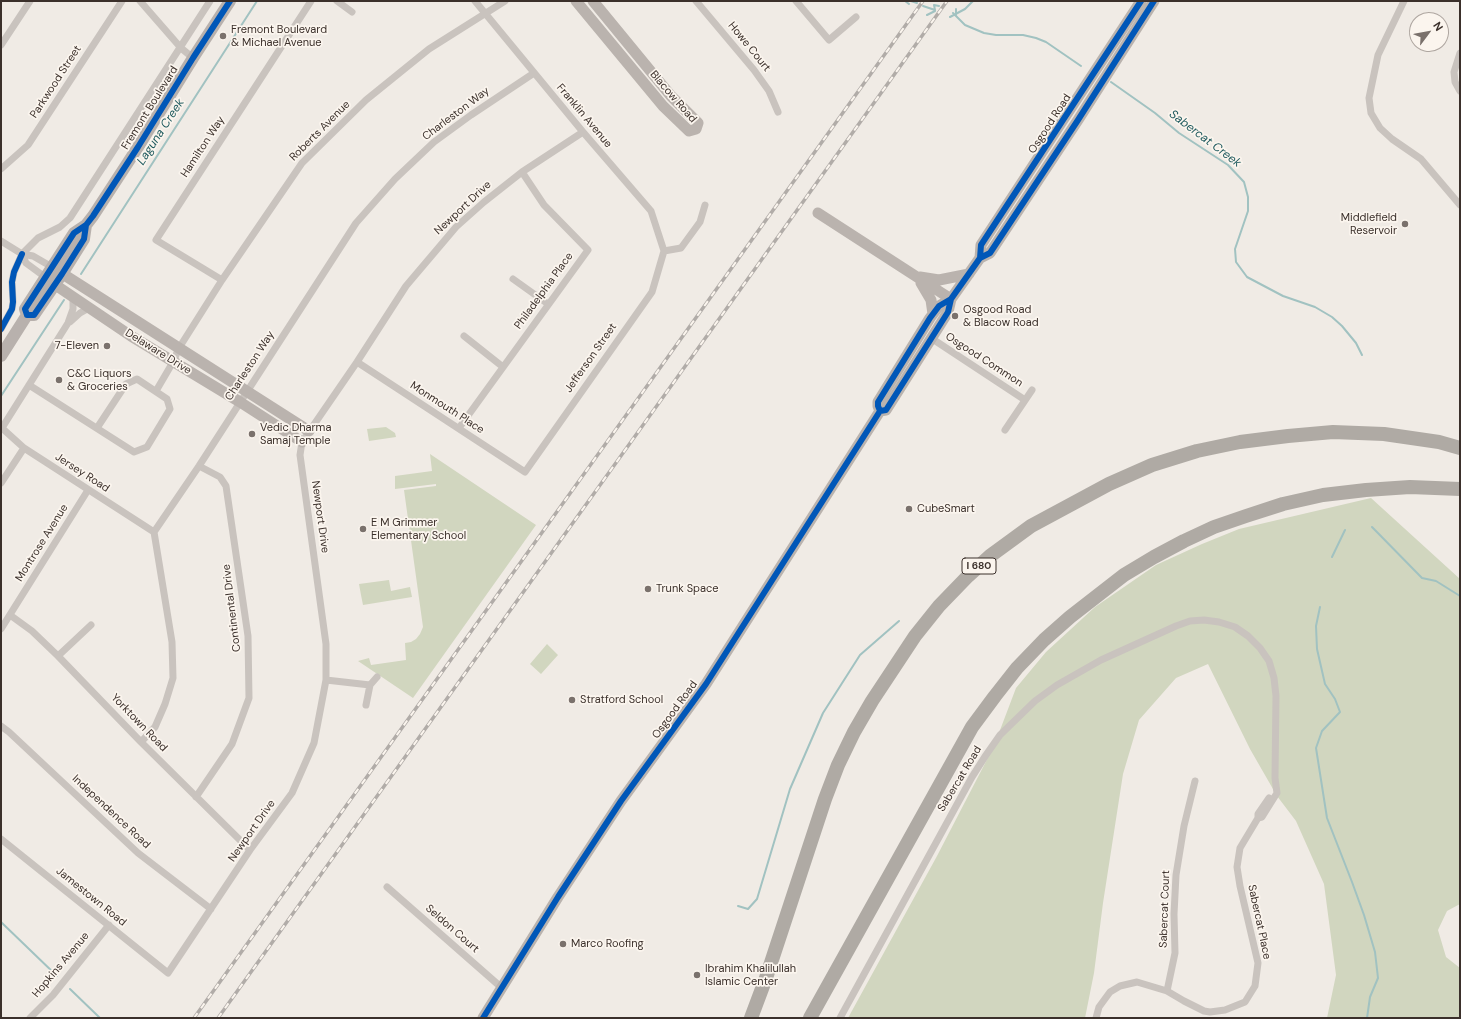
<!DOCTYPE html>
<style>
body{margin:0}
#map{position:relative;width:1461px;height:1019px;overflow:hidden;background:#f0ebe5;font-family:"DM Sans",sans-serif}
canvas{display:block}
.frame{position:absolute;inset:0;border:2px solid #3b302b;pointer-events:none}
.north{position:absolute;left:1409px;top:12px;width:40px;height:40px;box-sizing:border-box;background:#fbf5ee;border:1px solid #aea6a0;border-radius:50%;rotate:58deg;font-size:11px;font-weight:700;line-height:16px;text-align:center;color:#3b302b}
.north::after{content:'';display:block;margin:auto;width:14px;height:18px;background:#7a716c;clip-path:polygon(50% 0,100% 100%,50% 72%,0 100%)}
</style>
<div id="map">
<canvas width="1461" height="1019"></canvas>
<div class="frame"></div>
<div class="north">N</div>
</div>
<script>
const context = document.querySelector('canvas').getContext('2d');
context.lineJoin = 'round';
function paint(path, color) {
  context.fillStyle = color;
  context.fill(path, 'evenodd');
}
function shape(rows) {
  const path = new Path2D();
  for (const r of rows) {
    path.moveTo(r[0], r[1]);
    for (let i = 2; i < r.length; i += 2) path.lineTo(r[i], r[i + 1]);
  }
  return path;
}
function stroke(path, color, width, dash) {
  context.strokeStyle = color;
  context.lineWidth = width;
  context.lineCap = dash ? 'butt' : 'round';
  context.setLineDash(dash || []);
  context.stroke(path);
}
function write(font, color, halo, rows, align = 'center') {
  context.font = font + ' "DM Sans",sans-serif';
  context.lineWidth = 3.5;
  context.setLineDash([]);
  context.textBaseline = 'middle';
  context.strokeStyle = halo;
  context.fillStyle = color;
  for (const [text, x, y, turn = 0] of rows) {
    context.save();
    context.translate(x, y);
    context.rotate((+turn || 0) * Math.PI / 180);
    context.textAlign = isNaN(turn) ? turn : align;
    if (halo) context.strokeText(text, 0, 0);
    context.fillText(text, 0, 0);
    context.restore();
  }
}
paint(shape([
 [386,427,395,433,396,437,369,441,367,429],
 [430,454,536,525,413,698,358,661,369,658,371,665,406,660,405,643,411,642,416,639,420,634,423,627,404,490,436,486,436,484,395,489,395,476,432,471],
 [1371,498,1460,579,1460,904,1447,911,1438,930,1446,957,1460,968,1460,1018,1327,1018,1336,975,1324,884,1296,821,1277,796,1250,749,1208,664,1176,678,1139,720,1123,774,1103,903,1094,973,1085,1018,848,1018,937,856,994,746,1016,688,1046,652,1095,607,1156,565,1202,544,1239,529],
 [389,580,391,591,410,587,412,597,363,605,361,595,363,595,361,595,359,584],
 [547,644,558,655,541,674,530,664]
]), '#d1d6bf');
stroke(shape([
 [905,1,909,4],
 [911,1,917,3],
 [923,6,935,10],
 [935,10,934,5,939,6],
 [953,13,965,25,984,33,996,35,1023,35,1036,38,1046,42,1081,66],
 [927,15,935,11],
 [956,15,956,9],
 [950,17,965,9,973,1],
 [1111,82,1155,113,1179,133,1228,165,1244,182,1248,197,1248,211,1235,249,1236,262,1247,277,1283,296,1315,307,1332,317,1342,326,1356,343,1362,355],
 [81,274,257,1],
 [1,396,64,300],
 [1372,527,1422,578,1436,581,1460,596],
 [1332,557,1345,530],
 [1320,607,1316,626,1317,649,1325,684,1335,699,1340,712,1322,731,1316,748,1327,818,1352,882,1364,915,1375,952,1378,978,1370,997,1367,1018],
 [738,906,748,909,757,899,790,789,823,713,860,655,899,621],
 [1,922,57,976],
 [70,989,100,1018]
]), '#a1c2c1', 2);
stroke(shape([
 [140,1,181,48,193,58],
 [337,1,352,12],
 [475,1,583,132,651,211,664,251],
 [696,1,754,70,769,91,778,112],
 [796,1,829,40,856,17],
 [1404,1,1378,55,1369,98,1371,113,1380,128,1392,139,1421,159,1460,205],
 [1,45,30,1],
 [1460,53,1454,72,1455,82,1460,91],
 [1,169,28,145,122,1],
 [1,241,22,254,33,256,52,267],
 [664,251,681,248,700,222,705,205],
 [22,254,26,263,45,277],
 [513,279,548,304],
 [222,280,156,240,311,1],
 [73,298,73,309,68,323,2,428,24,448,154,532],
 [70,322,80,313,89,308],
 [1,329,12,309,13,302,12,282,14,272,22,254,38,238,60,227,70,218,210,1],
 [464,336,503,367],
 [931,338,1025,400],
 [357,362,525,472,652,292,664,251],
 [29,385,134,452,147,447,170,409,167,399,137,379,126,384,97,428],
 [156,391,173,362,179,348,222,280,302,163,366,100,429,49,505,1],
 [459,428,588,250,544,205,522,172],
 [1005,430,1032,390],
 [1,483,24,448],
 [10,615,32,631,58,656,141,742,250,850],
 [1,629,88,490],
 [58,656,91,625],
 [326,680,370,685,377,677],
 [366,705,370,685],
 [1,726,9,732,138,853,211,909],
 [141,742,155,727,165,704,173,678,172,642,154,532,199,466,356,223,395,179,434,142,471,115,534,73],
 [196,797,232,744,249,698,248,636,226,486,220,477,199,466],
 [1,839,168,973,250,850,292,793,314,743,326,680,326,644,300,455,302,442,357,362,406,286,456,227,484,202,522,172,583,132],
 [387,887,502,988],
 [1167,991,1175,953,1174,914,1176,875,1184,826,1195,781],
 [30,1018,53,995,109,925],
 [840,1018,972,777,986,755,1000,735,1035,701,1057,685,1101,660,1176,626,1190,621,1204,620,1219,622,1235,627,1248,636,1260,648,1269,661,1274,678,1276,696,1275,778,1277,793,1262,817,1258,818],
 [1096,1018,1099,1007,1110,992,1120,986,1137,982,1167,991,1184,1001,1204,1011,1210,1012,1225,1010,1245,1002,1255,986,1258,963,1240,886,1237,867,1240,848,1258,818,1258,814,1269,798]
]), '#c9c3be', 7);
stroke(shape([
 [576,1,663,106,689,131,696,129,698,123,671,96,593,1],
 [818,213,951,299],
 [980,258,981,245,1141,1],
 [55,269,309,431],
 [920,277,939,280,969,274],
 [48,280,131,336,240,402,302,442],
 [921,283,931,300,933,314],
 [880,411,878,406,878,402,930,318,939,306,951,299],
 [483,1018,558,897,621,801,706,684,880,411,886,410,948,312,951,299,980,258,990,253,1078,120,1154,1]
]), '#bab3ae', 11);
stroke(shape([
 [27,315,25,309,74,233,86,225,93,216,138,147,193,58,230,1],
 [27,315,34,315,62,274,84,239,86,225],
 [1,356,27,315]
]), '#b8b1ad', 12);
stroke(shape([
 [751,1018,766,978,825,799,838,765,854,732,872,701,915,636,939,606,968,576,990,556,1031,526,1109,484,1152,465,1197,451,1240,442,1288,436,1333,432,1384,434,1439,442,1460,448],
 [810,1018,972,727,995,696,1017,668,1044,640,1070,617,1124,575,1154,557,1184,541,1214,527,1246,516,1283,504,1323,495,1366,490,1410,487,1460,489]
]), '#afaaa4', 14);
const rail = shape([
 [194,1018,923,1],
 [218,1018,947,1]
]);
stroke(rail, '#b1aca8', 3.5);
stroke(rail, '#fbf5ee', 2, [6]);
stroke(shape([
 [980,258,981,245,1141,1],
 [27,315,25,309,74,233,86,225,93,216,138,147,193,58,230,1],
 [27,315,34,315,62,274,84,239,86,225],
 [1,329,12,309,13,302,12,282,14,272,22,254],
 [880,411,878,406,878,402,930,318,939,306,951,299],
 [483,1018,558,897,621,801,706,684,880,411,886,410,948,312,951,299,980,258,990,253,1078,120,1154,1]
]), '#0057b8', 6);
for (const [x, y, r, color] of [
 [223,36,4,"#7a716c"],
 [1405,224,4,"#7a716c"],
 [955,316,4,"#7a716c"],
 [107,346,4,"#7a716c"],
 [59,380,4,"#7a716c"],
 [252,434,4,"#7a716c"],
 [909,509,4,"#7a716c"],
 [363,529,4,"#7a716c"],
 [648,589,4,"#7a716c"],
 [572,700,4,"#7a716c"],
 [563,944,4,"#7a716c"],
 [697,975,4,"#7a716c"]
]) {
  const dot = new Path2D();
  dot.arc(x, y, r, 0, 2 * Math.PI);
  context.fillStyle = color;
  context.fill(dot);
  stroke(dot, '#fbf5ee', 1.5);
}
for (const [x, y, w] of [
 [979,566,34]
]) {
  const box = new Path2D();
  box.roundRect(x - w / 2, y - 8, w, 16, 3);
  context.fillStyle = '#fbf5ee';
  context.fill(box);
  stroke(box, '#3b302b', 1);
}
write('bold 10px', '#3b302b', null, [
 ["I 680",979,566]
]);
write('11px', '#3b302b', '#fbf5ee', [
 ["Fremont Boulevard",231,30],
 ["& Michael Avenue",231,43],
 ["Middlefield",1397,218,"right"],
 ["Reservoir",1397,231,"right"],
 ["Osgood Road",963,310],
 ["& Blacow Road",963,323],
 ["7-Eleven",99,346,"right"],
 ["C&C Liquors",67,374],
 ["& Groceries",67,387],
 ["Vedic Dharma",260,428],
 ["Samaj Temple",260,441],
 ["CubeSmart",917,509],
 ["E M Grimmer",371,523],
 ["Elementary School",371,536],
 ["Trunk Space",656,589],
 ["Stratford School",580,700],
 ["Marco Roofing",571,944],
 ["Ibrahim Khalilullah",705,969],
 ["Islamic Center",705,982]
], 'left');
write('11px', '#3b302b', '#fbf5ee', [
 ["Howe Court",749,47,51],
 ["Parkwood Street",56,82,-57],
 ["Blacow Road",673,97,49],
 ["Fremont Boulevard",150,108,-58],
 ["Charleston Way",456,114,-37],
 ["Franklin Avenue",584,116,50],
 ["Osgood Road",1050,124,-57],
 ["Roberts Avenue",320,131,-45],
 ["Hamilton Way",203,147,-57],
 ["Newport Drive",463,208,-43],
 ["Philadelphia Place",544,291,-54],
 ["Delaware Drive",158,352,32],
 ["Jefferson Street",591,358,-55],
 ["Osgood Common",984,360,33],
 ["Charleston Way",250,366,-57],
 ["Monmouth Place",447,408,33],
 ["Jersey Road",82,473,33],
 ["Newport Drive",320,517,82],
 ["Montrose Avenue",42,543,-58],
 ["Continental Drive",232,608,-97],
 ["Osgood Road",675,710,-54],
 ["Yorktown Road",139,723,46],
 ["Sabercat Road",960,779,-59],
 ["Independence Road",111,812,43],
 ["Newport Drive",252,831,-55],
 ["Jamestown Road",91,897,39],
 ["Sabercat Court",1165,909,-88],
 ["Sabercat Place",1259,922,78],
 ["Seldon Court",452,929,41],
 ["Hopkins Avenue",61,965,-50]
]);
write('italic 12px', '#1f5a5e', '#fbf5ee', [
 ["Laguna Creek",161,132,-57],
 ["Sabercat Creek",1205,139,37]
]);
</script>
